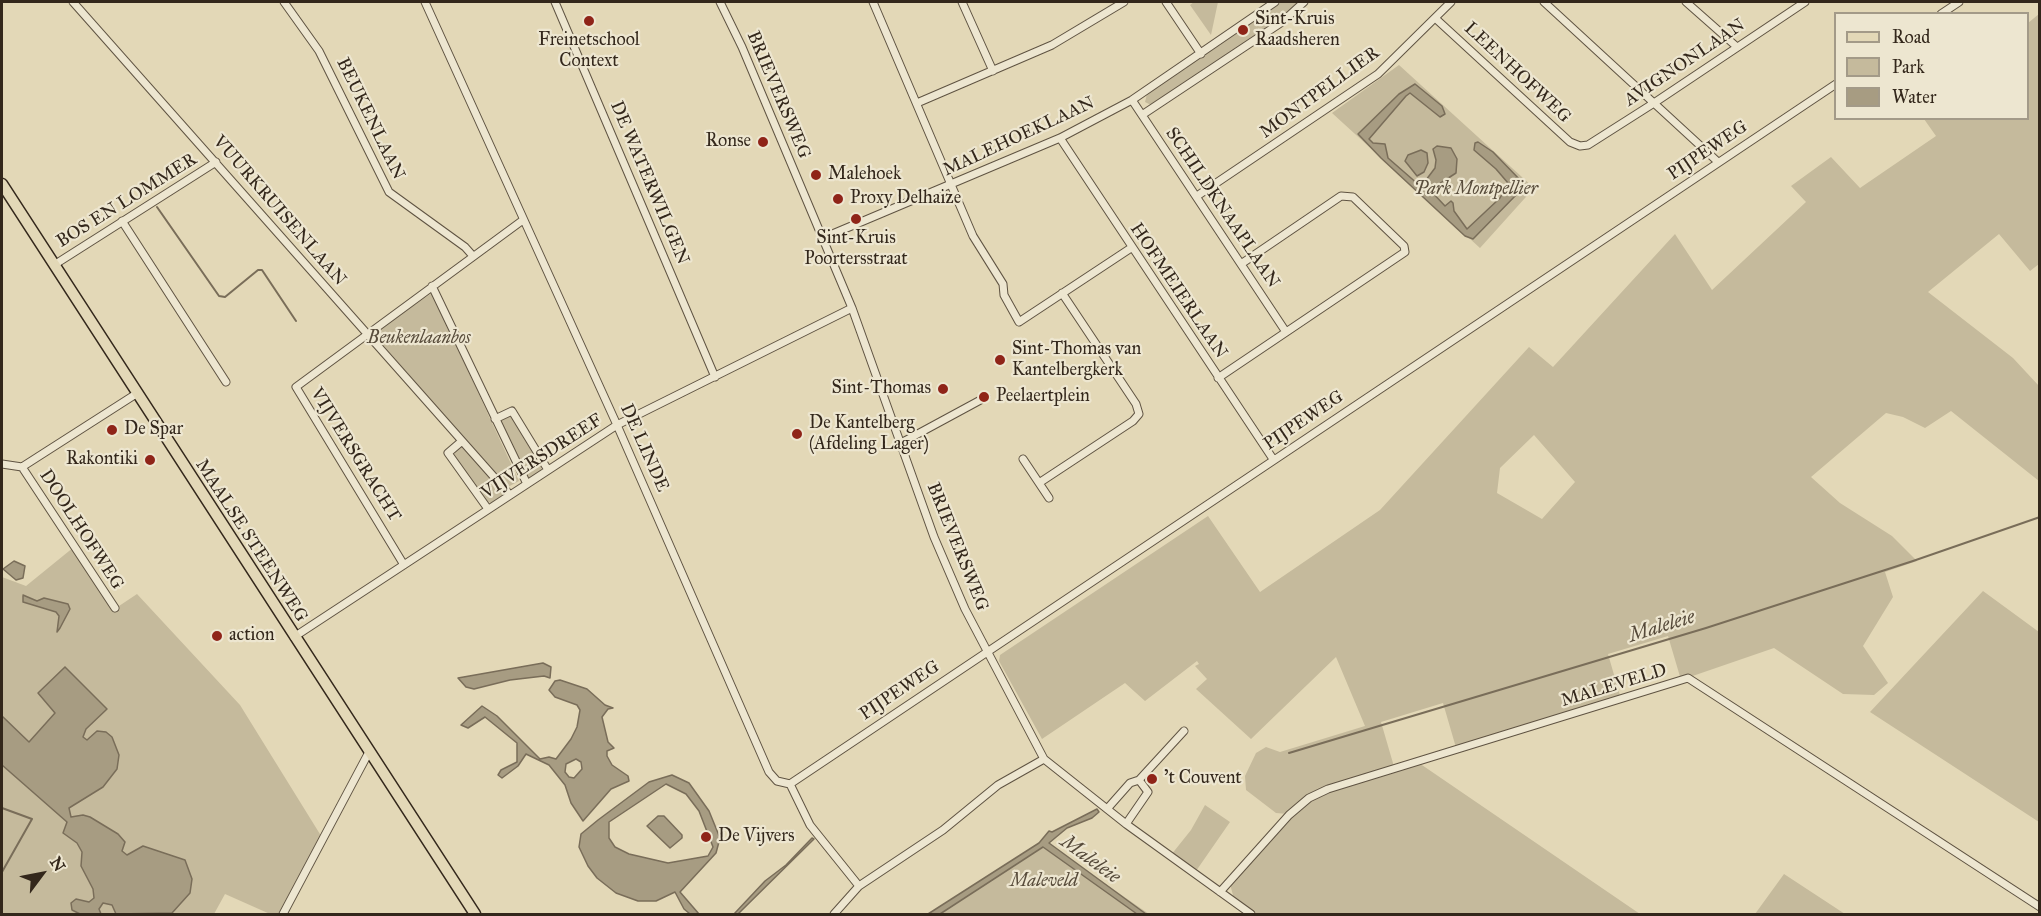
<!DOCTYPE html>
<style>
body{margin:0}
#map{position:relative;width:2041px;height:916px;overflow:hidden;background:#e3d8b7;font-family:"IM FELL Great Primer",serif}
canvas{display:block}
.frame{position:absolute;inset:0;border:3px solid #33271b;pointer-events:none}
.legend{position:absolute;left:1834px;top:12px;width:195px;height:108px;box-sizing:border-box;background:#ede6d0;border:2px solid #a39a88;margin:0;padding:8px 10px;list-style:none;font-size:18px;color:#33271b}
.legend li{display:flex;align-items:center;gap:12px;height:30px}
.legend b{width:30px;border:2px solid #a39a88}
.north{position:absolute;left:12px;top:844px;width:60px;height:60px;-webkit-text-stroke:4px #ede6d0;paint-order:stroke;rotate:58deg;font-size:16px;font-weight:700;line-height:24px;text-align:center;color:#33271b}
.north::after{content:'';display:block;margin:auto;width:21px;height:27px;background:#33271b;clip-path:polygon(50% 0,100% 100%,50% 72%,0 100%)}
</style>
<div id="map">
<canvas width="2041" height="916"></canvas>
<div class="frame"></div>
<ul class="legend">
<li><b style="height:8px;background:#e3d8b7"></b>Road</li>
<li><b style="height:16px;background:#c5ba9c"></b>Park</li>
<li><b style="height:16px;background:#a79c82"></b>Water</li>
</ul>
<div class="north">N</div>
</div>
<script>
const context = document.querySelector('canvas').getContext('2d');
context.lineJoin = 'round';
function paint(path, color) {
  context.fillStyle = color;
  context.fill(path, 'evenodd');
}
function shape(rows) {
  const path = new Path2D();
  for (const r of rows) {
    path.moveTo(r[0], r[1]);
    for (let i = 2; i < r.length; i += 2) path.lineTo(r[i], r[i + 1]);
  }
  return path;
}
function stroke(path, color, width, dash) {
  context.strokeStyle = color;
  context.lineWidth = width;
  context.lineCap = dash ? 'butt' : 'round';
  context.setLineDash(dash || []);
  context.stroke(path);
}
function write(font, color, halo, rows, align = 'center') {
  context.font = font + ' "IM FELL Great Primer",serif';
  context.lineWidth = 4.5;
  context.setLineDash([]);
  context.textBaseline = 'middle';
  context.strokeStyle = halo;
  context.fillStyle = color;
  for (const [text, x, y, turn = 0] of rows) {
    context.save();
    context.translate(x, y);
    context.rotate((+turn || 0) * Math.PI / 180);
    context.textAlign = isNaN(turn) ? turn : align;
    if (halo) context.strokeText(text, 0, 0);
    context.fillText(text, 0, 0);
    context.restore();
  }
}
paint(shape([
 [1194,2,1218,2,1211,35,1190,5],
 [1281,2,1300,2,1259,35,1151,105,1145,102,1147,94],
 [2039,14,2039,264,2030,271,1999,234,1928,292,2013,358,2039,386,2039,481,1951,411,1925,428,1903,417,1886,413,1811,477,1840,503,1892,536,1917,561,1885,572,1893,597,1863,646,1888,683,1874,695,1843,694,1774,648,1681,680,1668,636,1608,654,1621,699,1457,751,1443,703,1381,722,1395,770,1419,763,1640,914,1256,914,1234,899,1230,884,1288,814,1276,813,1246,790,1245,776,1256,753,1266,747,1280,752,1365,726,1336,657,1251,739,1196,689,1207,679,1195,666,1199,664,1197,661,1145,701,1125,683,1042,739,999,661,1000,655,1208,516,1260,592,1380,510,1529,347,1553,367,1675,234,1712,290,1806,202,1791,186,1831,157,1860,188,1936,136,1924,119,2028,118,2028,23],
 [1534,435,1575,482,1542,519,1497,493,1500,468],
 [1399,65,1534,188,1480,248,1332,113],
 [432,293,519,481,506,488,373,333],
 [507,415,511,417,542,466,541,470,532,478,526,477,500,421],
 [463,446,502,491,502,496,493,504,486,501,454,455,457,448],
 [74,547,116,608,137,594,240,705,323,839,283,914,270,914,225,894,214,914,2,914,2,577,26,586],
 [1983,591,2039,632,2039,822,1870,712],
 [1205,805,1230,822,1196,871,1171,855,1191,830],
 [1045,842,1149,914,932,914],
 [1784,874,1845,914,1755,914]
]), '#c5ba9c');
const water = shape([
 [1415,84,1442,106,1445,114,1440,117,1410,93,1406,96,1369,139,1373,143,1385,144,1388,158,1419,185,1423,184,1435,168,1436,160,1433,149,1437,146,1451,148,1457,159,1456,173,1430,190,1445,206,1451,201,1453,203,1454,211,1467,229,1500,198,1508,183,1496,169,1474,150,1475,143,1478,142,1493,152,1524,184,1519,192,1473,239,1465,236,1381,158,1358,134,1399,94,1415,84],
 [1421,150,1427,153,1428,163,1424,172,1417,176,1405,161,1408,155,1421,150],
 [14,561,25,566,23,578,16,580,3,569,14,561],
 [23,595,37,601,44,598,68,604,70,609,60,628,57,632,59,616,56,612,23,602,23,595],
 [543,663,551,667,550,678,544,676,510,680,474,689,466,687,458,678,543,663],
 [65,667,107,709,86,729,83,737,87,740,97,731,106,732,112,737,119,755,117,769,103,787,69,808,71,817,83,815,90,817,118,834,125,842,122,851,127,855,143,846,185,860,192,879,190,893,172,913,116,914,112,905,103,903,99,909,101,914,80,914,72,910,71,903,76,899,89,902,94,898,93,889,81,866,82,852,77,843,63,833,67,822,2,765,2,716,29,742,55,713,38,693,65,667],
 [560,680,587,689,605,705,613,708,608,709,602,717,608,742,614,748,607,751,607,756,612,765,628,776,629,781,611,789,583,821,571,803,565,785,549,765,526,754,518,766,502,778,498,775,501,770,517,762,517,743,485,717,468,728,461,725,482,706,497,716,540,759,549,757,556,759,571,739,577,727,580,710,577,705,555,697,549,690,555,681,560,680],
 [576,759,581,762,582,769,574,778,569,777,565,772,566,764,576,759],
 [672,775,689,783,709,811,720,838,716,853,680,892,699,914,690,914,684,909,675,892,656,901,638,901,616,893,597,878,588,866,579,847,581,834,598,820,649,782,672,775],
 [666,784,686,794,699,811,713,847,708,856,668,863,629,854,615,847,609,838,609,822,666,784],
 [1097,809,1099,812,1092,818,1067,828,1049,843,1146,914,1137,914,1043,847,940,914,928,914,1039,843,1049,831,1052,832,1097,809],
 [658,816,664,816,682,835,682,838,670,848,647,826,658,816],
 [812,838,814,839,738,914,734,914,765,881,786,865,812,838]
]);
paint(water, '#a79c82');
stroke(water, '#796d59', 1.5);
stroke(shape([
 [157,207,219,296,225,297,258,270,262,270,296,321],
 [1289,753,1706,628,1913,561,2040,517],
 [2,808,32,819,2,872]
]), '#796d59', 2);
const street = shape([
 [73,2,510,495],
 [284,2,319,51,389,192,465,247,473,256],
 [425,2,617,425,769,772,777,781,790,784],
 [555,2,715,377],
 [720,2,742,47,852,308,934,537,965,609,1044,759,1126,824,1251,914],
 [873,2,973,236,1003,284,1004,295,1019,322,1131,248],
 [962,2,993,71],
 [1166,2,1201,54],
 [1544,2,1718,162],
 [1686,2,1737,47],
 [1941,14,1959,2],
 [1435,18,1570,142,1580,146,1588,145,1654,103,1805,2],
 [1132,100,1286,332],
 [917,103,1052,45,1124,2],
 [1142,115,1282,22,1304,2],
 [1060,138,1273,459],
 [1197,196,1378,74,1451,2],
 [122,221,226,382],
 [823,238,1060,138,1132,100,1275,2],
 [54,265,216,162],
 [432,286,527,484],
 [1218,378,1405,252,1404,246,1353,197,1341,196,1241,264],
 [495,419,512,411,548,470],
 [462,441,448,453,488,509],
 [901,443,986,397],
 [1023,459,1039,483,1133,421,1139,414,1136,404,1062,293],
 [2,464,22,467,136,394],
 [22,467,115,608],
 [1039,483,1049,498],
 [404,565,296,387,523,220],
 [294,637,617,425,852,308],
 [1139,780,1184,731],
 [790,784,1836,84],
 [790,784,810,825,859,886],
 [1107,809,1130,783,1139,780,1148,792,1126,824],
 [1220,892,1289,815,1309,798,1328,789,1688,678,2040,907],
 [283,914,369,752],
 [834,914,859,886,943,830,998,785,1044,759]
]);
const primary = shape([
 [2,184,475,914]
]);
stroke(street, '#5f5342', 9);
stroke(primary, '#33271b', 13);
stroke(street, '#ede6d0', 7);
stroke(primary, '#e3d8b7', 10);
for (const [x, y, r, color] of [
 [589,21,6,"#8f2418"],
 [1243,30,6,"#8f2418"],
 [763,142,6,"#8f2418"],
 [816,175,6,"#8f2418"],
 [838,199,6,"#8f2418"],
 [856,219,6,"#8f2418"],
 [1000,360,6,"#8f2418"],
 [943,389,6,"#8f2418"],
 [984,397,6,"#8f2418"],
 [112,430,6,"#8f2418"],
 [797,434,6,"#8f2418"],
 [150,460,6,"#8f2418"],
 [217,636,6,"#8f2418"],
 [1152,779,6,"#8f2418"],
 [706,837,6,"#8f2418"]
]) {
  const dot = new Path2D();
  dot.arc(x, y, r, 0, 2 * Math.PI);
  context.fillStyle = color;
  context.fill(dot);
  stroke(dot, '#ede6d0', 2);
}
write('18px', '#33271b', '#ede6d0', [
 ["Sint-Kruis",1255,20],
 ["Raadsheren",1255,41],
 ["Freinetschool",589,41,"center"],
 ["Context",589,62,"center"],
 ["Ronse",751,142,"right"],
 ["Malehoek",828,175],
 ["Proxy Delhaize",850,199],
 ["Sint-Kruis",856,239,"center"],
 ["Poortersstraat",856,260,"center"],
 ["Sint-Thomas van",1012,350],
 ["Kantelbergkerk",1012,371],
 ["Sint-Thomas",931,389,"right"],
 ["Peelaertplein",996,397],
 ["De Kantelberg",809,424],
 ["(Afdeling Lager)",809,445],
 ["De Spar",124,430],
 ["Rakontiki",138,460,"right"],
 ["action",229,636],
 ["'t Couvent",1164,779],
 ["De Vijvers",718,837]
], 'left');
write('18px', '#33271b', '#ede6d0', [
 ["AVIGNONLAAN",1685,63,-34],
 ["LEENHOFWEG",1517,73,43],
 ["MONTPELLIER",1320,93,-36],
 ["BRIEVERSWEG",778,95,67],
 ["BEUKENLAAN",370,119,64],
 ["MALEHOEKLAAN",1019,137,-25],
 ["PIJPEWEG",1708,151,-34],
 ["DE WATERWILGEN",649,183,67],
 ["BOS EN LOMMER",127,201,-32],
 ["SCHILDKNAAPLAAN",1222,208,56],
 ["VUURKRUISENLAAN",279,211,49],
 ["HOFMEIERLAAN",1178,291,56],
 ["PIJPEWEG",1304,421,-34],
 ["DE LINDE",644,448,66],
 ["VIJVERSGRACHT",355,455,58],
 ["VIJVERSDREEF",542,457,-33],
 ["DOOLHOFWEG",81,530,57],
 ["MAALSE STEENWEG",251,541,57],
 ["BRIEVERSWEG",957,547,68],
 ["MALEVELD",1614,686,-17],
 ["PIJPEWEG",900,691,-34]
]);
write('italic 18px', '#584c3b', '#ede6d0', [
 ["Park Montpellier",1476,190],
 ["Beukenlaanbos",419,339],
 ["Maleveld",1044,882]
]);
write('italic 20px', '#564a3a', '#ede6d0', [
 ["Maleleie",1662,627,-17],
 ["Maleleie",1090,860,36]
]);
</script>
